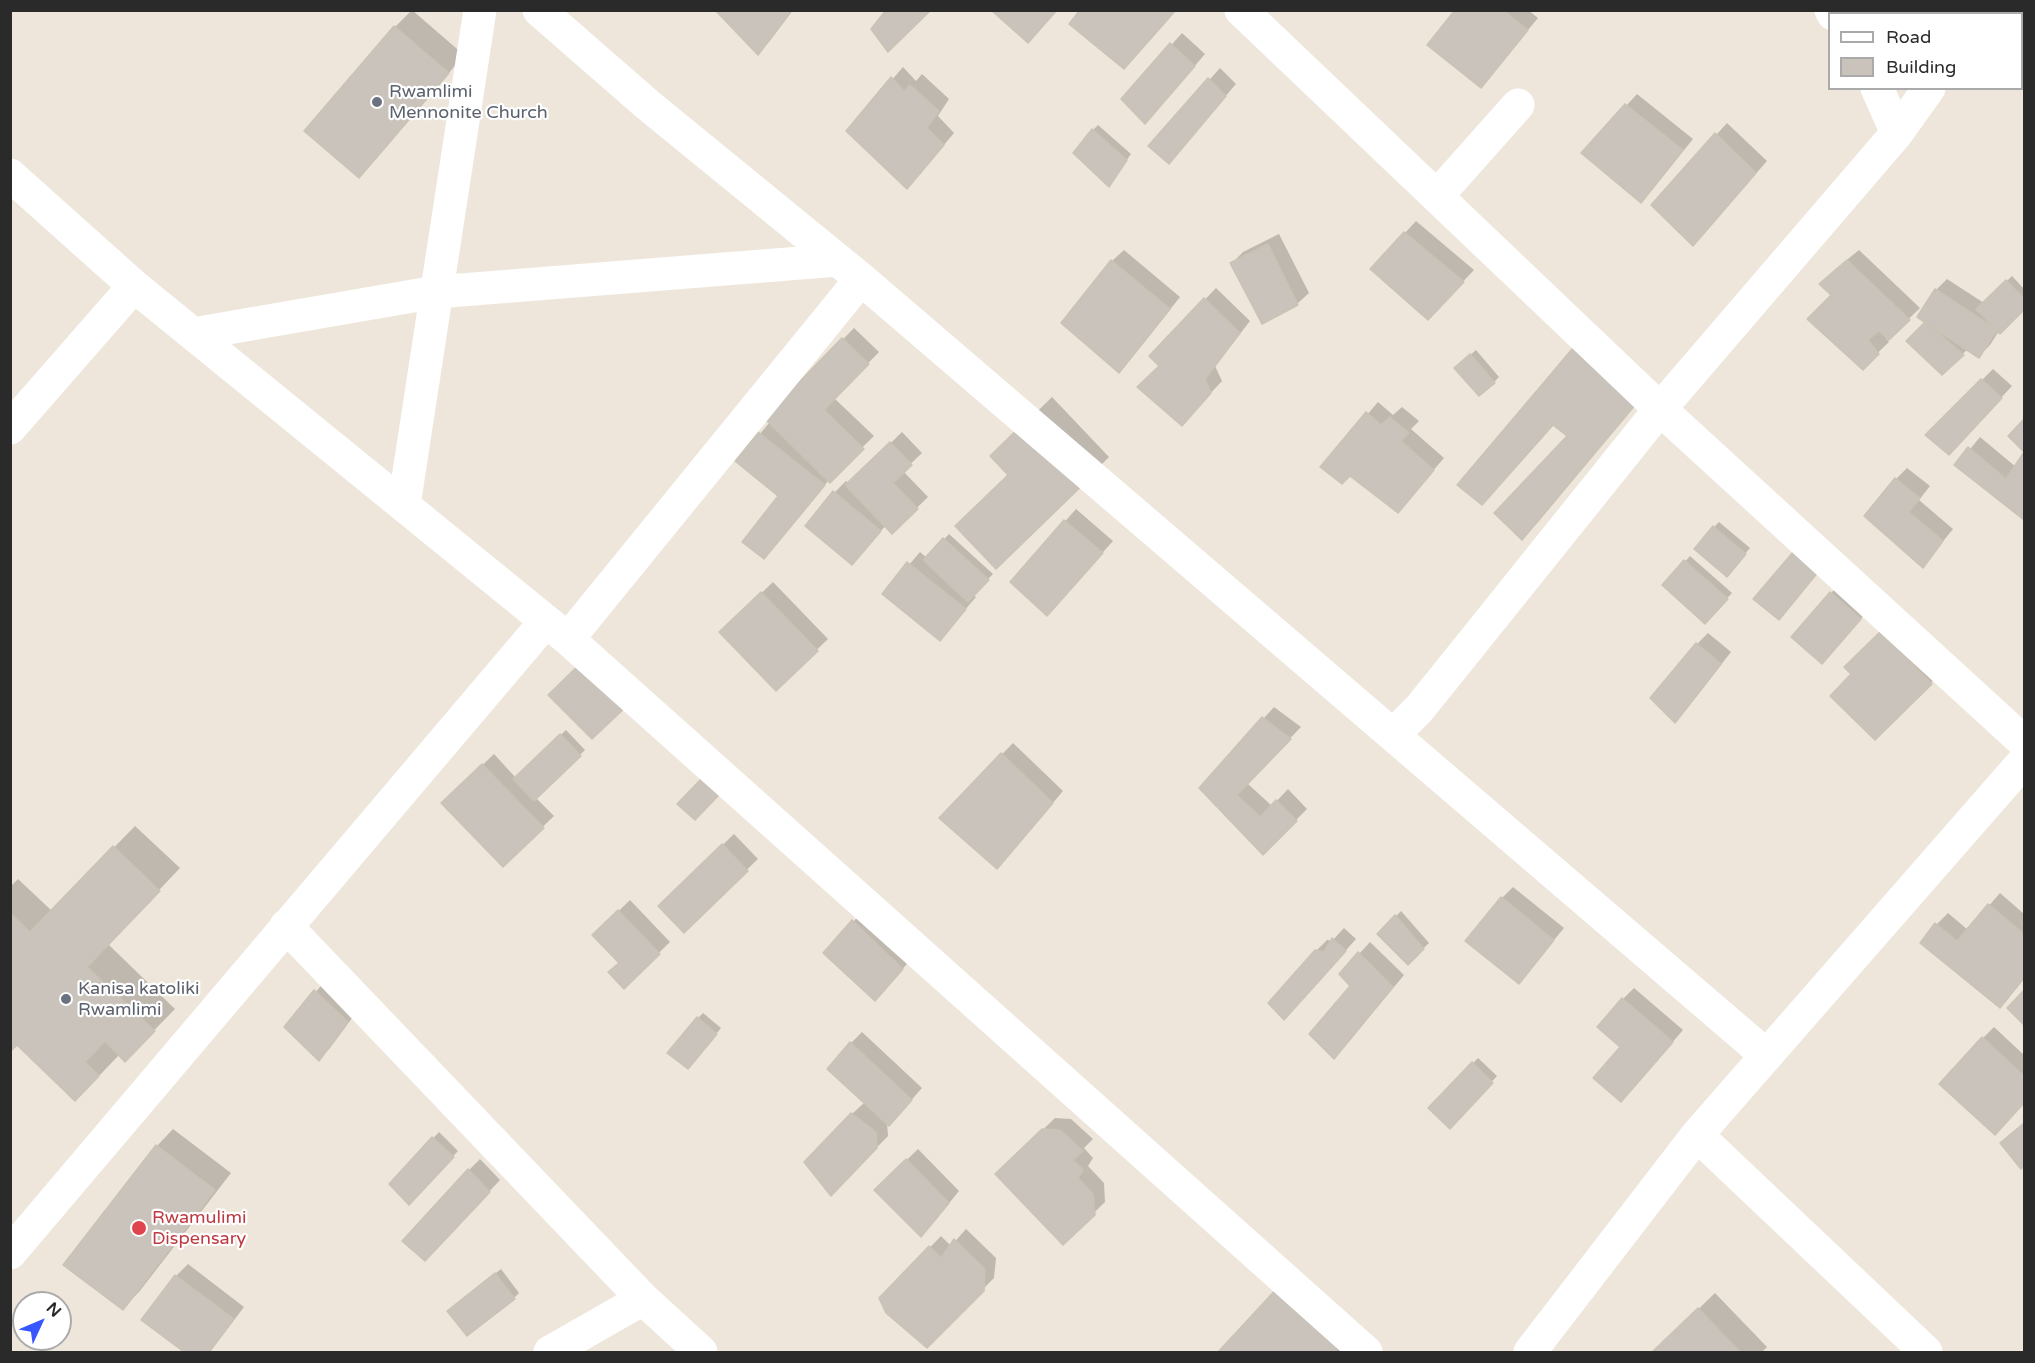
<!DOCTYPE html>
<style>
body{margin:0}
#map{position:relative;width:2035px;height:1363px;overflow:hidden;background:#eee6db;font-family:"Varela Round",sans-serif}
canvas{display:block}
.frame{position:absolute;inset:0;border:12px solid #2a2a2a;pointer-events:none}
.legend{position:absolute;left:1828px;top:12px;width:195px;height:78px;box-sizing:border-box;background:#fff;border:2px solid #aaa;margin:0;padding:8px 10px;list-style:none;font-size:18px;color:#2a2a2a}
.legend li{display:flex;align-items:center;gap:12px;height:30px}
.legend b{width:30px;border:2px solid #aaa}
.north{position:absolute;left:12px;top:1291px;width:60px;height:60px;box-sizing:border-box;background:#fff;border:2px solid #aaa;border-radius:50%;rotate:46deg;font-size:16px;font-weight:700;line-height:24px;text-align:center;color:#2a2a2a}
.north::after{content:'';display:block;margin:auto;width:21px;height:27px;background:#3756ff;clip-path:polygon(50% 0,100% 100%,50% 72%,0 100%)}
</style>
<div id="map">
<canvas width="2035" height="1363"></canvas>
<div class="frame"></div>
<ul class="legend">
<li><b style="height:8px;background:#fff"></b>Road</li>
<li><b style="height:16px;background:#c9c3bb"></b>Building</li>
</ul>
<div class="north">N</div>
</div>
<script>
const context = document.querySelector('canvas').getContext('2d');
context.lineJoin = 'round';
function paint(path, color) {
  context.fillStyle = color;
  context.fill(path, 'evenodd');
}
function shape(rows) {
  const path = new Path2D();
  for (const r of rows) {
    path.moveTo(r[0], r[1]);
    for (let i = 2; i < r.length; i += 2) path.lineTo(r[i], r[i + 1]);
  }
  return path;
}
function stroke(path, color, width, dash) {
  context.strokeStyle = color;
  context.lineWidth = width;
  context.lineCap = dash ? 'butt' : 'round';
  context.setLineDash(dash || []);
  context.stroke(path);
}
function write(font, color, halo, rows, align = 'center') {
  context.font = font + ' "Varela Round",sans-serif';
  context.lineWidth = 4.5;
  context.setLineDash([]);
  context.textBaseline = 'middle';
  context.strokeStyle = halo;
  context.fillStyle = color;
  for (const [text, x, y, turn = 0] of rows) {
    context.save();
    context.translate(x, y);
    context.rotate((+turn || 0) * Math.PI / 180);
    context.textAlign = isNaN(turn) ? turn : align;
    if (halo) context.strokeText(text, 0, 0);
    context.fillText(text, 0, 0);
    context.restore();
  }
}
paint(shape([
 [412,10,464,55,376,159,359,175,395,27],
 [717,10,793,10,769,42,758,53],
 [1457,10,1528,10,1538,18,1481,86],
 [1182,33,1205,54,1156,111,1123,99],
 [903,67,916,81,922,74,949,99,938,116,954,133,918,176,848,131],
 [1220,68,1236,84,1169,162,1150,146],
 [1637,94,1693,139,1652,190,1641,201,1583,153],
 [1727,123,1767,161,1704,233,1653,205],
 [1098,125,1131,154,1109,185,1093,130],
 [1416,221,1474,270,1439,307,1372,269],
 [1279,234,1309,293,1297,304,1232,263,1243,252],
 [1124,250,1180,297,1130,360,1119,371,1112,261],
 [1859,250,1920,308,1889,338,1883,334,1889,342,1862,368,1833,295,1832,272],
 [2012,276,2024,289,2024,308,1999,331,1990,345,1979,356,1968,349,1942,373,1908,341,1927,322,1936,290,1947,279,1984,303],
 [1216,288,1250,321,1215,366,1222,381,1193,412,1161,366,1151,356],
 [854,328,879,352,834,398,874,436,829,480,764,557,781,496,737,461,770,422,766,418],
 [1574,349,1651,386,1538,522,1522,538,1569,436],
 [1476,350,1499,377,1494,382,1456,368],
 [1993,369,2012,386,1960,442,1927,435],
 [1052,397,1109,457,1093,473,1010,475,992,456],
 [1378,402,1393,415,1402,407,1419,421,1411,429,1444,458,1398,511,1350,474,1322,467],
 [902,432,922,453,903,471,928,497,892,532,886,525,863,552,835,492,846,481,849,484],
 [1980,437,2016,467,2024,454,2024,518,1957,465],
 [1907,468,1930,486,1919,500,1953,529,1923,566,1896,479],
 [1076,509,1113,541,1058,602,1012,582],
 [1719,522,1750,548,1732,569,1714,527],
 [949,534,993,574,973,595,976,597,940,639,884,594,920,552,927,558],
 [1690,556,1732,593,1705,622,1664,585],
 [773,582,828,639,776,689,721,632],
 [1842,582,1871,607,1833,651,1831,593],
 [1892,622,1942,672,1875,738,1853,674],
 [1708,633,1731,652,1686,710,1675,721,1697,644],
 [1274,707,1301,727,1247,783,1272,806,1288,789,1307,809,1263,853,1201,788],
 [566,730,585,750,536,798,554,816,503,865,443,803,494,754,516,778],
 [1013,743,1063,791,1008,856,941,817],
 [135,826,180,868,108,944,175,1009,125,1060,120,1054,97,1078,18,1043,10,1051,10,887,18,879,52,911],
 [734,834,758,859,684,930,660,906],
 [1513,887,1564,928,1519,982,1502,898],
 [2000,893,2024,914,2024,978,2000,1006,1937,924,1948,913,1968,930],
 [630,900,670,942,624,987,620,963,594,935],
 [864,910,913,957,886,988,825,953],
 [1401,911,1429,943,1408,963,1379,934],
 [1344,928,1356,939,1295,1007,1316,951,1327,940,1332,941],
 [1370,942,1404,975,1345,1046,1352,986,1359,954],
 [326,980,358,1010,330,1048,319,1059,286,1027],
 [1634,988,1683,1030,1632,1089,1622,1047,1623,999],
 [703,1013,721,1028,693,1062,698,1018],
 [1994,1027,2024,1055,2024,1102,2006,1122,1983,1038],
 [862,1032,922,1088,900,1113,887,1122,888,1136,842,1183,852,1114,865,1102,851,1043],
 [1478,1058,1497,1076,1450,1127,1430,1108],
 [1055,1118,1071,1119,1093,1139,1084,1148,1093,1158,1088,1166,1104,1183,1105,1202,1063,1243,997,1174],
 [2024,1124,2024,1164,2021,1167,2007,1138],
 [173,1129,231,1173,139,1292,123,1308,157,1146],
 [439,1132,458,1151,409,1203,391,1184],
 [918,1149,959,1191,932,1224,876,1190],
 [480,1159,500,1180,436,1248,469,1170],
 [966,1229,996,1258,994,1278,926,1346,881,1298,941,1236,951,1246],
 [188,1264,244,1307,210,1352,186,1352,143,1320,176,1276],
 [501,1269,519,1293,514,1298,454,1306],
 [1281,1286,1345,1352,1220,1352],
 [1715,1293,1767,1347,1762,1352,1654,1352]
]), '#0003');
const building = shape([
 [715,10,788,10,790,13,758,55,715,10],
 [886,10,931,10,888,52,871,29,886,10],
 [991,10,1057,10,1028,43,991,10],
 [1080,10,1176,10,1124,69,1069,24,1080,10],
 [1455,10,1503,10,1528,30,1481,88,1427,45,1455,10],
 [394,26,449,73,359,178,304,131,394,26],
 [1170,43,1195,66,1145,124,1121,99,1170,43],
 [891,77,904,91,910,85,939,111,927,128,944,145,907,189,846,131,891,77],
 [1208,78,1226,96,1169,164,1148,146,1208,78],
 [1625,104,1683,150,1641,203,1581,153,1625,104],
 [1092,129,1127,160,1109,187,1073,153,1092,129],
 [1715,133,1756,173,1693,246,1651,205,1715,133],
 [1404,232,1464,282,1428,320,1370,269,1404,232],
 [1268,244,1298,305,1262,324,1230,263,1268,244],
 [1111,260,1170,309,1119,373,1061,323,1111,260],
 [1847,260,1910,320,1889,340,1879,331,1868,340,1879,354,1863,370,1807,319,1831,295,1819,284,1847,260],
 [2006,280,2024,299,2024,310,2000,334,1976,309,2006,280],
 [1935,289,1997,330,1979,358,1917,317,1935,289],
 [1204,298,1240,333,1205,379,1211,393,1182,426,1137,387,1159,366,1149,356,1204,298],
 [1925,322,1964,355,1942,375,1906,341,1925,322],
 [842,338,869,364,824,410,864,449,830,483,764,418,842,338],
 [1573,348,1636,404,1522,540,1494,513,1567,436,1553,425,1482,505,1457,485,1573,348],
 [1470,354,1495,383,1479,396,1454,368,1470,354],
 [1981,379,2002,398,1949,455,1925,435,1981,379],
 [1366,412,1381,425,1390,417,1409,433,1401,441,1434,470,1398,513,1350,476,1342,484,1320,467,1366,412],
 [1034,413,1094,474,996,569,955,526,1008,475,990,456,1034,413],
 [2024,419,2024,520,1954,465,1968,447,2006,479,2024,452,2008,436,2024,419],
 [758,432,825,485,764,559,742,542,778,496,735,461,758,432],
 [890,442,912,465,893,483,918,509,892,534,845,485,890,442],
 [1895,478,1920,498,1909,512,1943,541,1923,568,1864,516,1895,478],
 [833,491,881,531,852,565,805,526,833,491],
 [1064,520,1103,553,1047,616,1010,582,1064,520],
 [1713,526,1746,554,1727,577,1694,549,1713,526],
 [943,538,989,580,968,602,923,560,943,538],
 [1794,551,1819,571,1779,620,1753,599,1794,551],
 [1684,560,1728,599,1705,624,1662,585,1684,560],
 [907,562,966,609,940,641,882,594,907,562],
 [761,592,818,651,776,691,719,632,761,592],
 [1830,592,1861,619,1822,664,1791,637,1830,592],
 [1880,632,1932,684,1875,740,1830,696,1851,674,1844,667,1880,632],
 [1696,643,1721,664,1675,723,1650,698,1696,643],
 [585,659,629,704,592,739,548,695,585,659],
 [1262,717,1291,739,1237,795,1260,817,1276,800,1297,821,1263,855,1199,788,1262,717],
 [560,734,581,756,534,801,513,779,560,734],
 [1001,753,1053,803,997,869,939,818,1001,753],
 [482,764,544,828,503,867,441,803,482,764],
 [701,779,719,795,695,820,677,804,701,779],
 [722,844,748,871,684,933,658,906,722,844],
 [113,846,160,891,87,967,155,1031,125,1062,105,1041,85,1062,99,1076,75,1101,17,1045,10,1052,10,913,30,932,113,846],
 [1501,897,1554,940,1519,984,1465,941,1501,897],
 [1988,904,2024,934,2024,978,2000,1008,1920,943,1935,923,1957,941,1988,904],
 [618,910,660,954,624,989,608,972,619,963,592,935,618,910],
 [1395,915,1424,949,1408,965,1377,934,1395,915],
 [852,920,903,969,875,1001,823,953,852,920],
 [1332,938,1346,951,1284,1020,1268,1003,1315,950,1324,952,1332,938],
 [1358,952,1393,987,1334,1059,1309,1034,1350,986,1339,974,1358,952],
 [314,990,348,1022,319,1061,284,1027,314,990],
 [2024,990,2024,1025,2007,1008,2024,990],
 [1622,998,1673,1042,1621,1102,1593,1078,1620,1047,1597,1027,1622,998],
 [697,1017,717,1034,688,1069,667,1053,697,1017],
 [1982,1037,2024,1076,2024,1103,1995,1135,1939,1084,1982,1037],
 [850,1042,912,1100,889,1126,827,1069,850,1042],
 [1472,1062,1493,1083,1450,1129,1428,1108,1472,1062],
 [851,1113,876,1132,877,1148,831,1196,804,1162,851,1113],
 [2024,1123,2024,1166,2021,1169,2000,1143,2024,1123],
 [1042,1129,1060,1130,1083,1151,1073,1160,1083,1170,1078,1178,1093,1194,1095,1215,1063,1245,995,1174,1042,1129],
 [432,1137,454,1157,409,1205,389,1184,432,1137],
 [156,1145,215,1190,123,1310,63,1265,156,1145],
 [906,1159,949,1203,921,1237,874,1190,906,1159],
 [468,1169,490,1192,425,1261,402,1241,468,1169],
 [954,1239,985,1269,984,1291,927,1348,886,1313,879,1298,929,1246,941,1258,954,1239],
 [495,1273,515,1299,467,1336,447,1311,495,1273],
 [175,1275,234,1319,209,1352,184,1352,141,1320,175,1275],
 [1280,1285,1335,1339,1336,1352,1218,1352,1280,1285],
 [1698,1308,1740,1352,1652,1352,1698,1308]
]);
paint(building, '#c9c3bb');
stroke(building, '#cac3b4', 1.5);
stroke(shape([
 [539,10,648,105,861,279,1766,1055],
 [1241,10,1660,409,2024,742],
 [1831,10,1833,14],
 [1981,14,1983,10],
 [1877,88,1897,133],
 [10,175,134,286,568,639,1366,1352],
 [1437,196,1518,105],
 [193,334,436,292,838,260],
 [10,428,134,286],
 [404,505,480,10],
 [568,639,861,279],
 [1393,735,1419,709,1444,678,1660,409,1897,133,1929,88],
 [286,926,643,1299,701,1352],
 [1697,1135,1926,1352],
 [10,1253,546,621],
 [550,1352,643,1299],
 [1530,1352,1697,1135,2024,761]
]), '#fff', 33);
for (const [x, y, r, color] of [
 [377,102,6,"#6b7280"],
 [66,999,6,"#6b7280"],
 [139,1228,8,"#e0444e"]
]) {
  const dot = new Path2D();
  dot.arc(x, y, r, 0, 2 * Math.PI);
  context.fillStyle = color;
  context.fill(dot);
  stroke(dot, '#fff', 2);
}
write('18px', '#5b616d', '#fff', [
 ["Rwamlimi",389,92],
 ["Mennonite Church",389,113],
 ["Kanisa katoliki",78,989],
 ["Rwamlimi",78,1010]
], 'left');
write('18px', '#be3a42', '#fff', [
 ["Rwamulimi",152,1218],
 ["Dispensary",152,1239]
], 'left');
</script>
